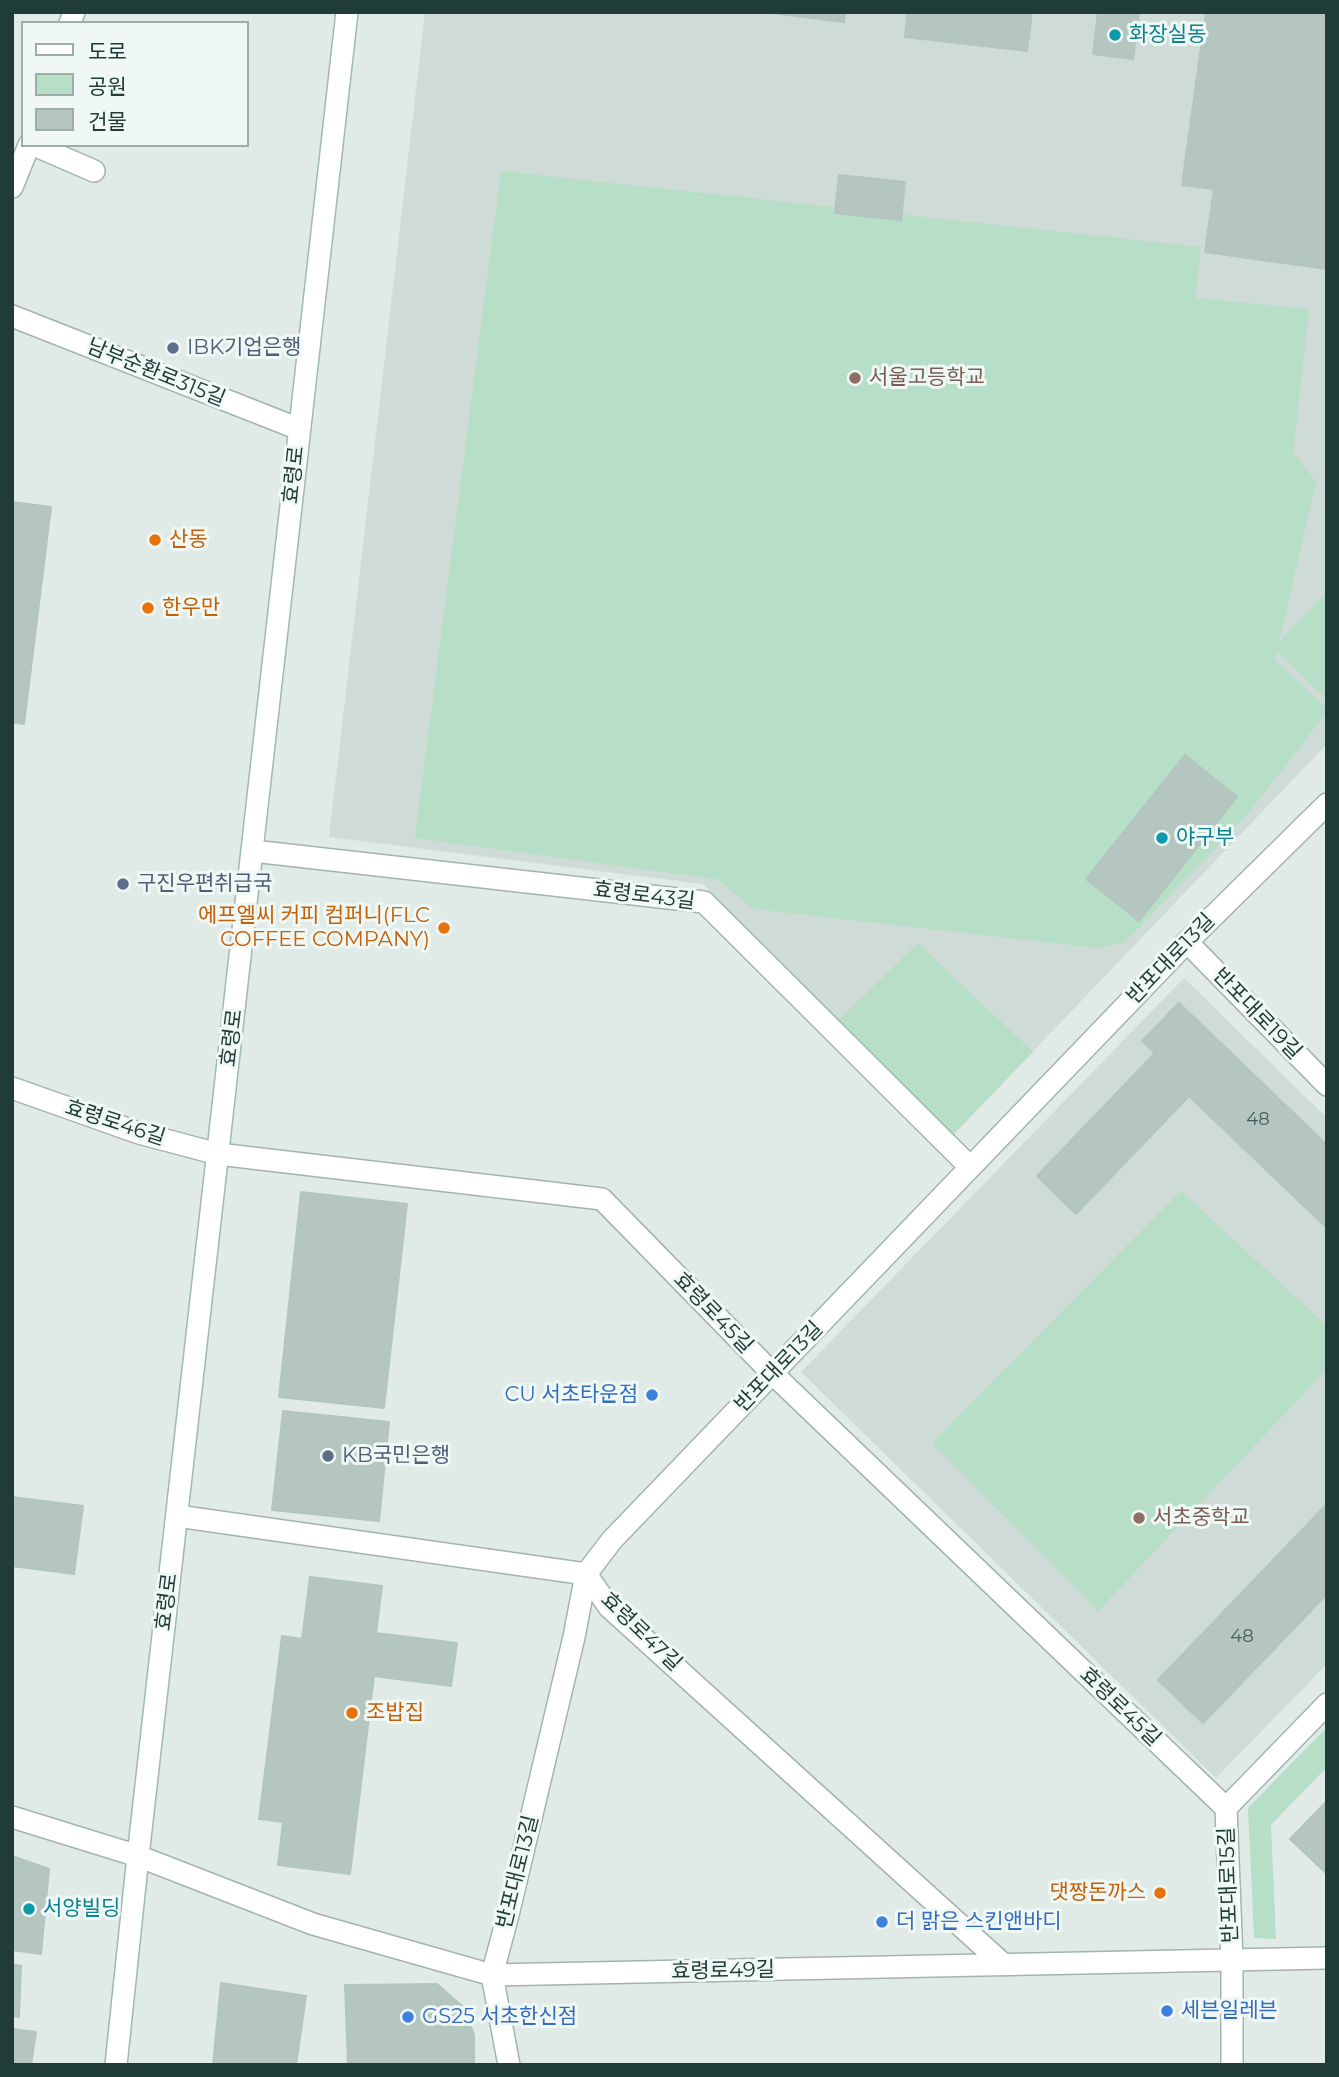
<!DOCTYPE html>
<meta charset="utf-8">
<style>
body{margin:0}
#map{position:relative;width:1339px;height:2077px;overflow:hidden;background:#e0ebe8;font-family:Montserrat,"Noto Sans KR",sans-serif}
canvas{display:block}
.frame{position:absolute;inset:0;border:14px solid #203c39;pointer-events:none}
.legend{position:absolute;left:21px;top:21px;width:228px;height:126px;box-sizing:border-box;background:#f0f8f5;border:2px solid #9dadaa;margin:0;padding:9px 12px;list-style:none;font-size:21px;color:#203c39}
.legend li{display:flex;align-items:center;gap:14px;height:35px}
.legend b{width:35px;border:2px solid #9dadaa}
</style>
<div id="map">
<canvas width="1339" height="2077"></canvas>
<div class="frame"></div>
<ul class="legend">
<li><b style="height:9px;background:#fff"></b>도로</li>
<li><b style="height:19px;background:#b7dec7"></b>공원</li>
<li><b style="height:19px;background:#b5c6c1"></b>건물</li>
</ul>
</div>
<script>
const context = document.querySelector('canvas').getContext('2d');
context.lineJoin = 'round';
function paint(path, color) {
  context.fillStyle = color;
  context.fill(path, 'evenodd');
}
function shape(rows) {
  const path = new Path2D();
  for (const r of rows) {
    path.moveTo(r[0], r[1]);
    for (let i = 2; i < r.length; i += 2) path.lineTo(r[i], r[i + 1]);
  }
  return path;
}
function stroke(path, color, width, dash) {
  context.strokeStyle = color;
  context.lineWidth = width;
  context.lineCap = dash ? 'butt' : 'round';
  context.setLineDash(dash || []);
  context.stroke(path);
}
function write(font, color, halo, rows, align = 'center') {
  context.font = font + ' Montserrat,"Noto Sans KR",sans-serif';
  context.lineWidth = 6;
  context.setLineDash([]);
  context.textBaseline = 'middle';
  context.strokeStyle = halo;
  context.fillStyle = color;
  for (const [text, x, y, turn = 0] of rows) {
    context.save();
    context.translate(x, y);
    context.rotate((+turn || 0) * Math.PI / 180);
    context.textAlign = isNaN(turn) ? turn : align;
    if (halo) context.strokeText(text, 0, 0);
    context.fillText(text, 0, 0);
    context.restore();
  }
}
paint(shape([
 [425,12,1327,12,1327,744,953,1135,703,884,329,837],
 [1184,978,1327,1118,1327,1664,1216,1778,801,1372]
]), '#cedbd7');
paint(shape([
 [501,171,1201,247,1195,298,1309,309,1293,452,1316,482,1279,642,1327,592,1327,699,1277,652,1275,659,1327,709,1327,712,1246,816,1125,942,1098,948,754,909,717,879,415,838],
 [918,943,1033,1052,953,1135,839,1020],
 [1181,1191,1327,1326,1327,1369,1098,1611,932,1443],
 [1327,1727,1327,1767,1271,1825,1276,1939,1254,1938,1248,1808]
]), '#b7dec7');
const building = shape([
 [764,12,845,12,844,22,764,12],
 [908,12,1032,12,1027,51,905,37,908,12],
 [1098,12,1139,12,1133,59,1093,54,1098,12],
 [1206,12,1327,12,1327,269,1205,252,1214,189,1182,185,1206,12],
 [839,175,905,182,901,220,835,213,839,175],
 [12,502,51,507,24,724,12,722,12,502],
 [1185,755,1237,797,1139,921,1086,879,1185,755],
 [1179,1003,1327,1145,1327,1228,1189,1096,1076,1214,1037,1176,1155,1053,1142,1041,1179,1003],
 [301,1192,407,1204,384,1408,279,1397,301,1192],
 [283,1411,389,1422,379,1521,272,1510,283,1411],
 [12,1497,83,1506,74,1574,12,1566,12,1497],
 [1327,1504,1327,1594,1203,1723,1158,1680,1327,1504],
 [310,1577,382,1586,376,1633,457,1643,451,1686,374,1676,350,1874,278,1865,283,1822,259,1819,282,1636,302,1639,310,1577],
 [1327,1801,1327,1874,1290,1839,1327,1801],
 [12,1856,49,1869,41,1954,12,1950,12,1856],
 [12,1964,21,1966,19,2017,12,2016,12,1964],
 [221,1983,306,1996,296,2065,213,2065,221,1983],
 [437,1984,462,2006,474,2035,474,2065,348,2065,345,1985,437,1984],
 [12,2029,36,2032,31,2065,12,2065,12,2029]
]);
paint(building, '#b5c6c1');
stroke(building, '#b2c5c0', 2);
const minor = shape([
 [70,23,74,12],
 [34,145,94,171],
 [12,187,29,145],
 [12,316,299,429],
 [253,851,704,902,970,1167],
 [1187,942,1327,1085],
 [12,1088,139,1133,218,1154,602,1199,773,1374,1226,1808],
 [177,1516,586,1574,609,1607,1004,1965],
 [12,1817,138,1856,313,1924,492,1975,1327,1958],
 [509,2065,492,1975,508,1915,574,1637,586,1574,612,1540,1187,942,1327,804],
 [1232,2065,1232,1960,1226,1808,1327,1704]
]);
const secondary = shape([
 [116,2065,138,1856,347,12]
]);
stroke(minor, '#a3b3b0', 24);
stroke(secondary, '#9eb8b2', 24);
stroke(minor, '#fff', 21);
stroke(secondary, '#fff', 21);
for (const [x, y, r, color] of [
 [1115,35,7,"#0f9aa8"],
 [173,348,7,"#5c6f8a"],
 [855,378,7,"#8d6e63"],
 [155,540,7,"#e8710a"],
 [148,608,7,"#e8710a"],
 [1162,838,7,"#0f9aa8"],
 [123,884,7,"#5c6f8a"],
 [444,928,7,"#e8710a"],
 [652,1395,7,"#3f7fe0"],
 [328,1456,7,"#5c6f8a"],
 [1139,1518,7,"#8d6e63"],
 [352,1713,7,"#e8710a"],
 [1160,1893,7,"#e8710a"],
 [29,1909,7,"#0f9aa8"],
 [882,1922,7,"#3f7fe0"],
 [1167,2011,7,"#3f7fe0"],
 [408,2017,7,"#3f7fe0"]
]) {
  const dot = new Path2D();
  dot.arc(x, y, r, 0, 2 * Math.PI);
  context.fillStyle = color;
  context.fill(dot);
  stroke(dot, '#f0f8f5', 2.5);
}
write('18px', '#455e5b', null, [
 ["48",1258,1120],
 ["48",1242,1637]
]);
write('21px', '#0d838f', '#f0f8f5', [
 ["화장실동",1129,35],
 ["야구부",1176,838],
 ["서양빌딩",43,1909]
], 'left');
write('21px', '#4e5e75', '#f0f8f5', [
 ["IBK기업은행",187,348],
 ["구진우편취급국",137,884],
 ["KB국민은행",342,1456]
], 'left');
write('21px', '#203c39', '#f0f8f5', [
 ["남부순환로315길",156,373,22],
 ["효령로",294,475,-84],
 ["효령로43길",644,896,7],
 ["반포대로13길",1171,959,-46],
 ["반포대로19길",1257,1014,46],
 ["효령로",232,1038,-83],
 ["효령로46길",115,1123,18],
 ["효령로45길",713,1313,46],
 ["반포대로13길",779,1367,-46],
 ["효령로",167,1602,-83],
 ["효령로47길",641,1632,44],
 ["효령로45길",1120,1707,44],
 ["반포대로13길",518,1872,-76],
 ["반포대로15길",1229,1885,-92],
 ["효령로49길",723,1971,-1]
]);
write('21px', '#785e54', '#f0f8f5', [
 ["서울고등학교",869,378],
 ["서초중학교",1153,1518]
], 'left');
write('21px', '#c56008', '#f0f8f5', [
 ["산동",169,540],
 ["한우만",162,608],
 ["에프엘씨 커피 컴퍼니(FLC",430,916,"right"],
 ["COFFEE COMPANY)",430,940,"right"],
 ["조밥집",366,1713],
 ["댓짱돈까스",1146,1893,"right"]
], 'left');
write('21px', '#366cbe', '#f0f8f5', [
 ["CU 서초타운점",638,1395,"right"],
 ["더 맑은 스킨앤바디",896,1922],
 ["세븐일레븐",1181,2011],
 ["GS25 서초한신점",422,2017]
], 'left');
</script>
